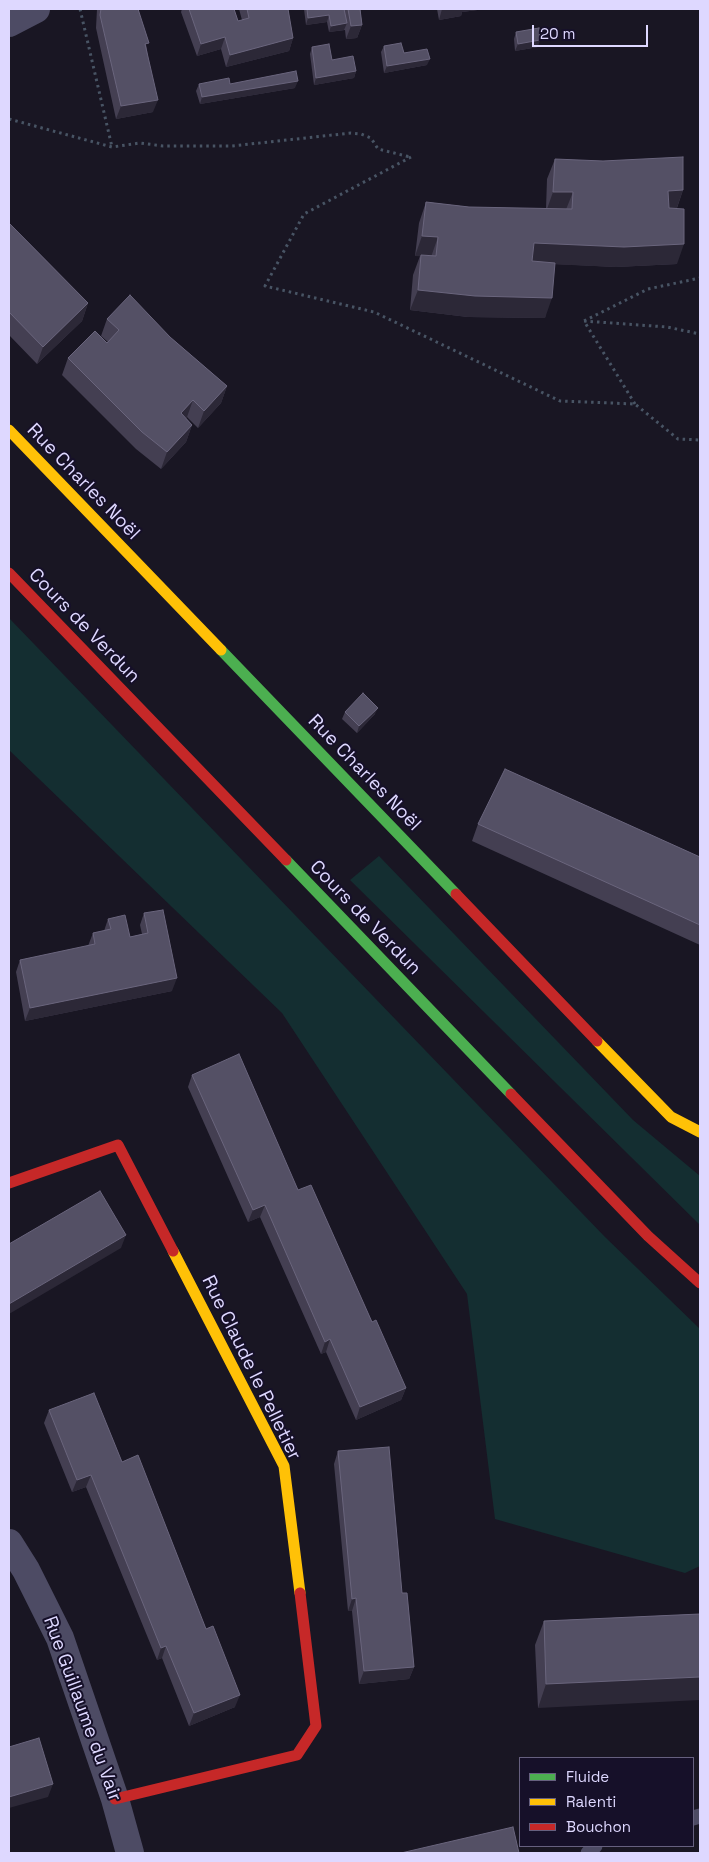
<!DOCTYPE html>
<meta charset="utf-8">
<style>
body{margin:0}
#map{position:relative;width:709px;height:1862px;overflow:hidden;background:#191623;font-family:"Space Grotesk",sans-serif}
canvas{display:block}
.frame{position:absolute;inset:0;border:10px solid #ded8ff;pointer-events:none}
.legend{position:absolute;left:519px;top:1757px;width:175px;height:90px;box-sizing:border-box;background:#161029;border:1px solid #66607f;margin:0;padding:6px 9px;list-style:none;font-size:15px;color:#ded8ff}
.legend li{display:flex;align-items:center;gap:10px;height:25px}
.legend b{width:25px;border:1px solid #66607f}
.scale{position:absolute;left:532px;top:25px;width:116px;height:22px;box-sizing:border-box;border:2px solid #ded8ff;border-top:0;padding-left:6px;font-size:15px;line-height:18px;white-space:nowrap;color:#ded8ff;-webkit-text-stroke:4px #161029;paint-order:stroke}
</style>
<div id="map">
<canvas width="709" height="1862"></canvas>
<div class="frame"></div>
<ul class="legend">
<li><b style="height:6px;background:#4caf50"></b>Fluide</li>
<li><b style="height:6px;background:#ffc107"></b>Ralenti</li>
<li><b style="height:6px;background:#c62828"></b>Bouchon</li>
</ul>
<div class="scale">20 m</div>
</div>
<script>
const context = document.querySelector('canvas').getContext('2d');
context.lineJoin = 'round';
function paint(path, color) {
  context.fillStyle = color;
  context.fill(path, 'evenodd');
}
function shape(rows) {
  const path = new Path2D();
  for (const r of rows) {
    path.moveTo(r[0], r[1]);
    for (let i = 2; i < r.length; i += 2) path.lineTo(r[i], r[i + 1]);
  }
  return path;
}
function stroke(path, color, width, dash) {
  context.strokeStyle = color;
  context.lineWidth = width;
  context.lineCap = dash ? 'butt' : 'round';
  context.setLineDash(dash || []);
  context.stroke(path);
}
function write(font, color, halo, rows, align = 'center') {
  context.font = font + ' "Space Grotesk",sans-serif';
  context.lineWidth = 4;
  context.setLineDash([]);
  context.textBaseline = 'middle';
  context.strokeStyle = halo;
  context.fillStyle = color;
  for (const [text, x, y, turn = 0] of rows) {
    context.save();
    context.translate(x, y);
    context.rotate((+turn || 0) * Math.PI / 180);
    context.textAlign = isNaN(turn) ? turn : align;
    if (halo) context.strokeText(text, 0, 0);
    context.fillText(text, 0, 0);
    context.restore();
  }
}
paint(shape([
 [9,618,605,1237,700,1329,700,1566,685,1573,495,1519,467,1294,282,1013,9,750],
 [379,856,633,1120,700,1176,700,1225,350,880]
]), '#142e31');
stroke(shape([
 [80,9,112,147],
 [9,119,112,147,140,143,163,146,232,146,351,133,361,134,371,138,378,149,410,157],
 [411,157,304,214,265,286,374,312,560,401,635,404,678,439,700,440],
 [584,321,667,327,700,334],
 [635,404,584,321,648,289,700,278]
]), '#485464', 3, [2.5, 4]);
stroke(shape([
 [693,1818,700,1816],
 [588,1853,595,1846]
]), '#4d4b64', 15);
stroke(shape([
 [9,23,36,9],
 [9,1543,26,1570,60,1638,115,1799,130,1853]
]), '#4d4b64', 28);
stroke(shape([
 [221,650,456,894],
 [286,860,511,1094]
]), '#4caf50', 11);
stroke(shape([
 [9,430,221,650],
 [597,1041,671,1117,700,1132],
 [173,1251,284,1466,300,1593]
]), '#ffc107', 11);
stroke(shape([
 [9,573,286,860],
 [456,894,597,1041],
 [511,1094,648,1236,700,1283],
 [9,1183,118,1145,173,1251],
 [115,1799,297,1755,316,1726,300,1593]
]), '#c62828', 11);
paint(shape([
 [97,9,138,9,147,49,153,112,116,119,96,28],
 [182,9,234,9,238,21,242,20,239,9,288,9,293,38,289,51,226,67,221,49,197,56,181,12],
 [304,9,360,9,362,25,357,38,346,39,345,30,329,32,327,22,306,25],
 [437,9,485,9,462,12,461,16,439,20],
 [516,32,538,47,515,51,514,39],
 [384,46,404,53,427,65,384,73,381,52],
 [312,47,332,60,356,71,354,78,314,85,310,54],
 [199,84,230,84,295,88,200,104,196,91],
 [555,159,683,190,677,208,677,264,616,267,555,264,545,318,468,317,410,310,413,275,420,256,415,256,419,223,426,202,469,207,546,209,547,179],
 [9,223,88,303,82,321,37,364,9,335],
 [107,319,170,337,227,386,221,403,198,428,187,417,186,418,192,425,186,442,161,469,136,449,62,375,68,358,108,342,101,336],
 [345,712,375,714,357,733,342,719],
 [478,824,700,857,700,945,472,841],
 [144,913,172,991,25,1021,16,972,20,960,88,946,93,933,104,931,108,919,130,937,142,934,140,925],
 [192,1075,298,1190,372,1322,406,1388,401,1400,356,1420,326,1352,321,1354,260,1217,248,1222,188,1087],
 [49,1410,122,1462,235,1707,189,1726,162,1658,157,1660,86,1487,72,1492,44,1423],
 [338,1451,402,1593,414,1667,409,1679,359,1684,352,1611,348,1611,334,1464],
 [700,1614,538,1708,535,1645,544,1621]
]), '#443f52');
paint(shape([
 [442,9,485,9,462,12,461,16,439,20],
 [329,15,327,22,306,25,308,18],
 [347,23,344,30,329,32,331,26],
 [362,25,357,38,346,39,351,26],
 [225,37,221,49,197,56,201,44],
 [293,38,289,51,226,67,230,55],
 [540,40,538,47,515,51,518,44],
 [430,59,427,65,384,73,387,66],
 [356,71,354,78,314,85,316,78],
 [298,81,295,88,200,104,202,97],
 [158,100,153,112,116,119,121,106],
 [683,190,676,210,660,211,668,191],
 [553,192,573,192,565,212,546,212],
 [422,236,438,237,431,257,415,256],
 [534,243,684,244,677,264,616,267,527,263],
 [418,290,552,298,545,318,468,317,410,310],
 [88,303,82,321,37,364,43,347],
 [227,386,221,403,198,428,204,411],
 [193,400,187,417,174,430,181,413],
 [192,425,186,442,161,469,167,452],
 [378,708,375,714,357,733,359,726],
 [177,978,172,991,25,1021,30,1008],
 [265,1205,260,1217,248,1222,253,1210],
 [126,1235,121,1248,9,1314,9,1304],
 [330,1339,326,1352,321,1354,325,1342],
 [406,1388,401,1400,356,1420,360,1407],
 [91,1475,86,1487,72,1492,77,1480],
 [356,1598,352,1611,348,1611,352,1599],
 [166,1646,162,1658,157,1660,161,1648],
 [414,1667,409,1679,359,1684,364,1671],
 [700,1677,700,1700,538,1708,546,1684],
 [240,1695,235,1707,189,1726,194,1713],
 [53,1784,48,1797,9,1808,9,1797]
]), '#2c2837');
const building = shape([
 [101,9,138,9,149,43,145,44,158,100,121,106,100,15,101,9],
 [189,9,234,9,238,21,249,18,247,9,288,9,293,38,230,55,225,37,201,44,189,9],
 [307,9,344,9,347,23,331,26,329,15,308,18,307,9],
 [348,9,360,9,362,25,351,26,348,9],
 [539,28,540,40,518,44,516,32,539,28],
 [401,43,404,53,427,49,430,59,387,66,384,46,401,43],
 [329,44,332,60,353,56,356,71,316,78,312,47,329,44],
 [296,71,298,81,202,97,199,84,229,78,230,84,296,71],
 [683,157,683,190,668,191,669,208,684,209,684,244,624,247,534,243,532,261,555,263,552,298,475,296,418,290,421,255,436,256,438,237,422,236,426,202,469,207,572,209,573,192,553,192,555,159,603,161,683,157],
 [9,223,88,303,43,347,9,312,9,223],
 [130,295,170,337,227,386,204,411,193,400,181,413,192,425,167,452,142,432,68,358,95,331,107,343,119,330,107,319,130,295],
 [363,693,378,708,359,726,345,712,363,693],
 [505,769,700,857,700,925,478,824,505,769],
 [163,910,177,978,30,1008,20,960,95,944,93,933,111,929,108,919,125,915,130,937,148,933,144,913,163,910],
 [239,1054,298,1190,311,1185,372,1322,376,1320,406,1388,360,1407,330,1339,325,1342,265,1205,253,1210,192,1075,239,1054],
 [100,1191,126,1235,9,1304,9,1244,100,1191],
 [94,1393,122,1462,138,1455,206,1629,213,1626,240,1695,194,1713,166,1646,161,1648,91,1475,77,1480,49,1410,94,1393],
 [389,1447,402,1593,407,1593,414,1667,364,1671,356,1598,352,1599,338,1451,389,1447],
 [700,1614,700,1677,546,1684,544,1621,700,1614],
 [39,1738,53,1784,9,1797,9,1747,39,1738],
 [513,1827,519,1853,401,1853,513,1827]
]);
paint(building, '#545065');
stroke(building, '#6a657d', 1);
write('19px', '#ded8ff', '#161029', [
 ["Rue Charles Noël",83,482,46],
 ["Cours de Verdun",84,626,46],
 ["Rue Charles Noël",364,773,46],
 ["Cours de Verdun",365,918,46],
 ["Rue Claude le Pelletier",251,1368,64],
 ["Rue Guillaume du Vair",82,1709,70]
]);
</script>
